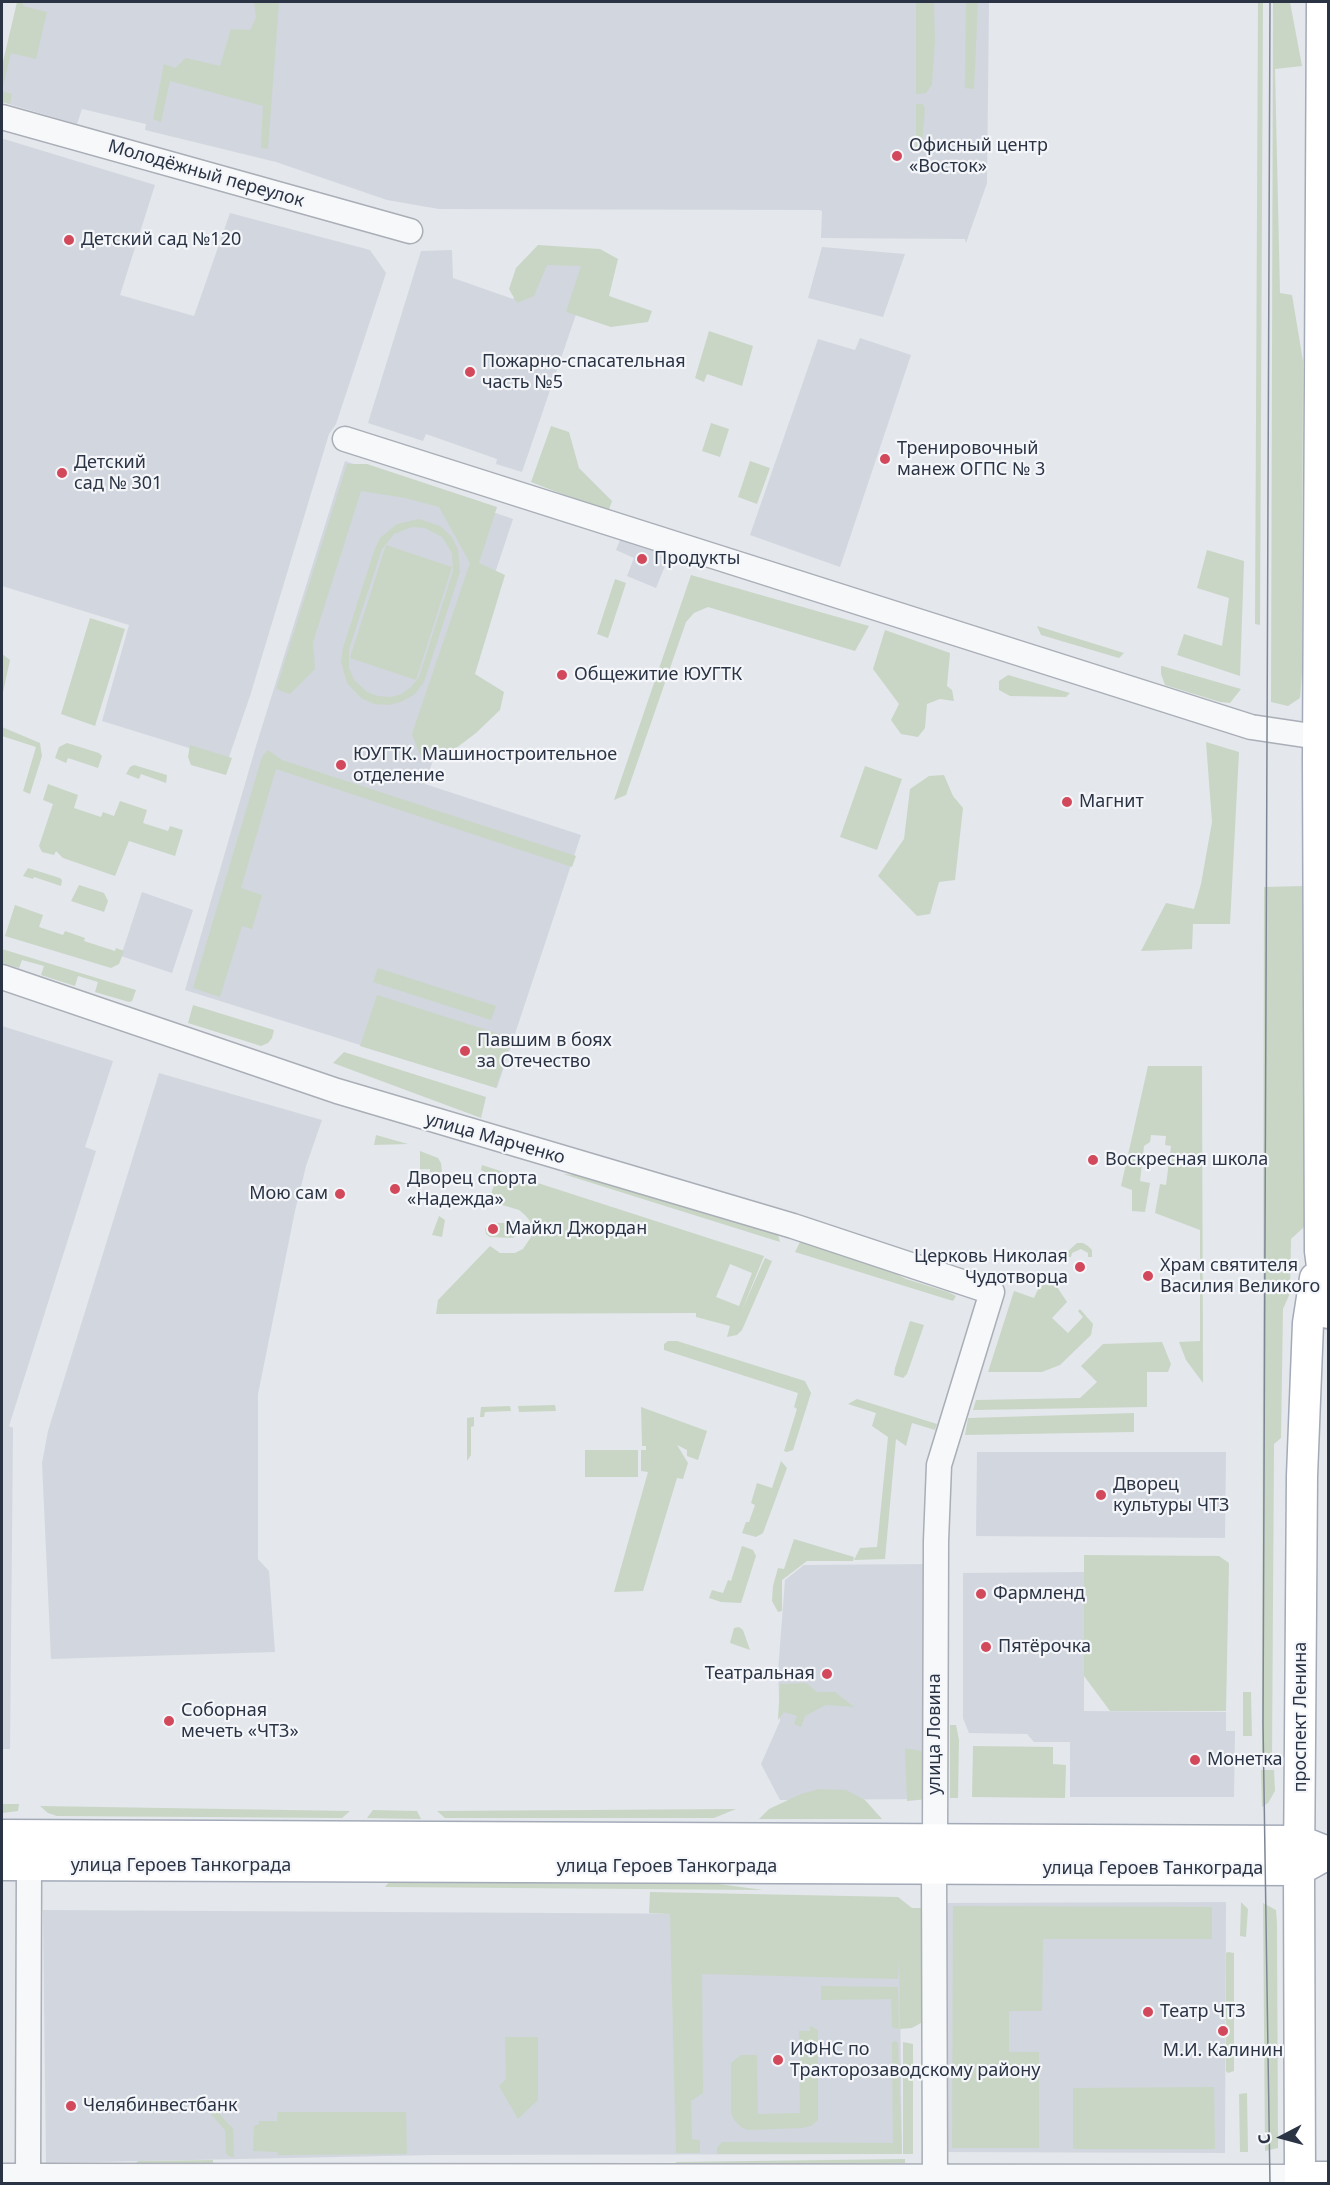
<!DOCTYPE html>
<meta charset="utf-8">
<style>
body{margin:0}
#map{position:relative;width:1330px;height:2185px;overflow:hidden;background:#e4e7ec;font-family:"Noto Sans",sans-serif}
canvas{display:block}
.frame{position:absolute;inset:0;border:3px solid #2b3445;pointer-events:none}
.north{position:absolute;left:1252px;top:2107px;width:60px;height:60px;-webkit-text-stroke:4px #f4f6f9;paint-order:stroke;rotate:264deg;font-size:16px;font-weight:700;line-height:24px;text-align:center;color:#2b3445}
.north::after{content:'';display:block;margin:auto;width:21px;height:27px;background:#2b3445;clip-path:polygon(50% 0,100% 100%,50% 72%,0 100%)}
</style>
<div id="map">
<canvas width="1330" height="2185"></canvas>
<div class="frame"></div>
<div class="north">С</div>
</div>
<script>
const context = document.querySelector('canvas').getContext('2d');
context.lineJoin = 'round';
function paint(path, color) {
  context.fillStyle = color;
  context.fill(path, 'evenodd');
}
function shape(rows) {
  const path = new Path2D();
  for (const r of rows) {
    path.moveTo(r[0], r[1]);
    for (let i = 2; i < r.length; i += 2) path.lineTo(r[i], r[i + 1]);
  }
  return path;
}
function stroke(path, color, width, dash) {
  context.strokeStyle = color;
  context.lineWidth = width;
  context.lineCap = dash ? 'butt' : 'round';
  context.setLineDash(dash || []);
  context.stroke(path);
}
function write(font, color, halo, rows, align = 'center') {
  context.font = font + ' "Noto Sans",sans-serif';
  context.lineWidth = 4.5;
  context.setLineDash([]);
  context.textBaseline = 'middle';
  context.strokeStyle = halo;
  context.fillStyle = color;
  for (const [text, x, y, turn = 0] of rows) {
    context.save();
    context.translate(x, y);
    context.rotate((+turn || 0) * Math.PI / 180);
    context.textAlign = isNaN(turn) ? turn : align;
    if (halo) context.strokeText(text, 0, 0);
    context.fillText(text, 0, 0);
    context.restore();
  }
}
paint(shape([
 [20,2,989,2,987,183,966,243,965,239,821,238,822,211,819,210,439,209,387,200,276,162,145,130,146,124,82,109,77,124,2,102,2,79],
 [4,139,155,185,120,295,194,316,230,213,370,250,386,273,336,424,329,434,250,696,228,760,102,721,129,625,2,586,2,140],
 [822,247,905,254,883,317,808,298],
 [452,250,453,278,513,299,536,255,596,256,522,472,496,464,497,459,426,434,423,441,368,423,421,251],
 [860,338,911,355,840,567,750,535,818,339,855,350],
 [345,461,513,519,425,784,581,835,497,1088,185,990,256,746],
 [620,540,669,556,656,588,627,576,634,558,616,550],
 [142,892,193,910,172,973,121,956],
 [2,1026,113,1061,85,1147,96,1151,9,1426,13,1428,10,1749,2,1749],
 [159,1073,322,1120,306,1166,295,1211,258,1394,258,1559,269,1571,275,1652,51,1659,42,1463,48,1431],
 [977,1452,1226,1452,1225,1538,976,1536],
 [930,1564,928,1799,780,1800,761,1764,780,1721,778,1671,785,1580,804,1565],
 [1084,1572,1084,1711,1226,1712,1226,1731,1235,1731,1234,1797,1070,1797,1070,1742,1034,1742,1027,1734,969,1733,963,1718,963,1573],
 [1226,1902,1225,2153,946,2152,946,1903],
 [43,1910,899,1915,902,2154,434,2155,46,2163]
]), '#d2d6de');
paint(shape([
 [17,2,23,2,23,6,47,12,36,59,11,53,2,91,12,94,10,104,2,102,2,66],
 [254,2,279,2,268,149,261,148,263,106,170,81,161,122,153,119,164,64,175,68,186,58,220,66,231,29,250,30,256,18],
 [966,2,978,2,974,89,965,88],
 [1258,2,1263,2,1260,625,1255,624],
 [1273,2,1290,2,1302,66,1275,69,1280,293,1292,295,1303,361,1302,673,1300,698,1288,706,1271,702],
 [916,3,934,3,935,41,932,85,926,93,916,94],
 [916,104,923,104,925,109,922,144,920,149,916,150],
 [538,245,600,249,618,259,609,296,652,311,648,322,611,327,566,312,581,266,547,265,534,296,517,303,509,289,516,268],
 [709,331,753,346,742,386,707,374,704,382,695,378],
 [711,423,729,429,720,457,702,451],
 [551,426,569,432,579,468,612,501,608,512,531,482],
 [750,461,770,468,757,504,738,497],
 [347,464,367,464,497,507,479,563,505,575,475,674,504,692,500,710,476,733,443,758,420,755,412,734,470,563,439,507,405,498,361,491,313,642,315,669,290,694,276,689],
 [419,519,440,526,451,536,458,549,460,572,424,682,415,694,403,701,389,705,374,704,361,698,347,683,341,662,343,648,374,551,380,538,397,524],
 [412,527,425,528,442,537,452,553,453,571,419,677,412,686,402,694,391,697,378,696,367,692,354,680,349,668,349,649,382,549,394,534],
 [386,545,452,567,416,680,350,658],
 [1207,550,1244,561,1240,676,1177,655,1184,634,1222,646,1229,598,1197,588],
 [691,575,869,626,855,651,708,607,694,613,686,622,626,795,614,800],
 [615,579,626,583,608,638,597,634],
 [90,618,125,629,95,726,61,714],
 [1037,626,1124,653,1119,658,1041,635],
 [885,630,950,653,947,686,952,690,954,701,940,699,927,704,925,728,918,737,901,734,891,720,899,704,873,669],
 [2,654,10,660,2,697],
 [1161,666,1162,666,1241,689,1230,703,1220,702,1165,685,1161,674],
 [1008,675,1070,693,1066,697,1010,696,999,690,999,681],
 [2,727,40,743,42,756,30,794,23,791,36,747,2,736],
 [1206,742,1239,752,1230,924,1193,924,1192,949,1141,951,1166,903,1194,909,1201,884,1212,822],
 [67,743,99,753,102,756,98,768,68,758,66,763,55,758,59,747],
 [190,745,232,758,226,775,191,765,188,757],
 [268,750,282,760,576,856,572,867,276,769,241,888,262,895,252,929,242,926,220,997,193,988,262,757],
 [134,765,167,775,166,783,141,774,139,779,126,774,130,767],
 [865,766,902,779,877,850,840,837],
 [944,775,953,796,963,808,955,880,939,882,930,914,917,916,878,876,904,839,910,789,929,776],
 [48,784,78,795,74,808,101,817,103,812,114,816,120,801,147,810,143,823,168,831,170,826,183,830,175,856,129,841,115,876,63,858,56,851,54,855,42,852,39,846,53,804,43,800],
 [28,868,60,878,62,880,61,886,34,877,33,879,23,876],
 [79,885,104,893,108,901,104,912,71,901],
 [1304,886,1307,1222,1303,1228,1291,1239,1290,1293,1283,1309,1281,1438,1274,1444,1272,1757,1262,1757,1264,887],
 [15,905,43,915,39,927,63,935,65,931,85,938,84,941,115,951,116,948,124,951,119,964,111,968,5,936],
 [2,949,136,990,132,1001,129,1002,95,992,98,982,78,976,75,986,41,975,44,966,22,960,19,968,2,963],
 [378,968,496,1006,491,1020,373,982],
 [377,995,512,1038,496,1088,360,1046],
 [193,1005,274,1030,272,1038,268,1043,261,1046,188,1023],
 [344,1052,486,1097,481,1118,333,1063],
 [1148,1066,1202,1066,1203,1383,1186,1360,1179,1342,1200,1341,1200,1230,1155,1213,1160,1184,1166,1185,1171,1146,1165,1145,1166,1136,1151,1135,1150,1142,1144,1146,1140,1181,1150,1183,1145,1212,1132,1211,1132,1190,1121,1186],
 [376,1135,408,1144,374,1145],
 [420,1151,438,1158,441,1163,442,1172,430,1172,430,1169,420,1169],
 [482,1165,764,1256,742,1310,765,1258,772,1261,742,1330,737,1335,727,1337,730,1326,696,1317,696,1313,436,1314,438,1300,490,1246,500,1253,515,1253,523,1249,531,1237,530,1221,525,1215,519,1210,489,1201,496,1178,481,1170],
 [730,1264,752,1273,739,1306,716,1297],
 [563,1174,589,1176,777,1231,780,1242],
 [439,1216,445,1220,442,1237,432,1235],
 [490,1223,513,1223,517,1226,518,1233,513,1238,490,1237,486,1234,485,1229],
 [809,1240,867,1259,906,1279,948,1292,956,1296,953,1301,795,1252,800,1242],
 [1077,1243,1083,1243,1088,1246,1092,1250,1092,1257,1088,1257,1088,1253,1081,1249,1072,1253,1071,1257,1067,1257,1067,1252],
 [1055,1284,1067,1302,1052,1318,1068,1333,1083,1317,1078,1311,1080,1309,1093,1324,1091,1335,1060,1365,1042,1372,988,1372,1014,1291,1034,1298,1040,1285],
 [910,1321,924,1325,907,1374,903,1378,894,1375,895,1368],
 [668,1341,677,1341,805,1381,811,1393,793,1450,787,1452,784,1451,797,1409,794,1407,798,1393,664,1350,664,1344],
 [1162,1342,1171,1364,1168,1372,1147,1372,1147,1407,973,1410,976,1400,1080,1398,1097,1382,1081,1366,1103,1344],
 [857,1399,937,1424,935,1430,912,1423,906,1446,896,1439,885,1559,854,1560,860,1548,877,1547,888,1437,872,1426,876,1413,848,1404],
 [555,1405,556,1411,519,1412,518,1406],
 [510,1406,511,1411,485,1412,484,1417,480,1417,481,1407],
 [641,1407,707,1431,698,1460,687,1456,687,1450,677,1445,688,1463,683,1479,677,1478,643,1591,614,1592,648,1472,641,1471,641,1450,646,1450,646,1446,642,1446],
 [1134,1413,1134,1432,965,1435,968,1418],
 [474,1417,474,1426,471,1427,471,1455,467,1461,467,1418],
 [585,1450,638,1450,638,1477,585,1477],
 [781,1461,787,1468,763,1533,756,1537,742,1533,746,1522,749,1522,755,1505,751,1503,757,1483,772,1488],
 [794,1539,854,1557,853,1561,807,1561,782,1580,782,1611,778,1612,772,1601,773,1586,778,1568,784,1569],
 [742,1546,753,1550,756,1556,741,1603,721,1602,709,1598,712,1590,723,1593,728,1580,731,1581],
 [1084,1555,1219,1556,1229,1563,1226,1711,1110,1711,1084,1676],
 [739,1627,743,1630,750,1650,730,1643,734,1628],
 [806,1683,817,1692,835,1692,854,1707,826,1705,805,1716,801,1727,794,1724,797,1716,784,1712,778,1720,780,1684],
 [1243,1692,1251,1692,1252,1736,1243,1736],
 [950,1725,956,1725,959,1740,958,1798,950,1798],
 [973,1746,1053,1747,1053,1764,1066,1765,1065,1798,972,1797],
 [905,1748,921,1751,925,1755,928,1799,907,1801],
 [1261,1770,1274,1770,1275,1791,1268,1803,1262,1807],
 [819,1789,846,1790,865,1800,882,1819,759,1819,769,1809,801,1794],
 [2,1804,19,1804,18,1811,2,1813],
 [40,1806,350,1811,342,1818,57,1816,48,1813],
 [736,1809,714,1818,445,1818,437,1811],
 [373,1810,417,1811,421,1819,367,1818],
 [610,1881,711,1883,763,1890,385,1887,389,1882],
 [650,1892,898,1897,912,1908,925,1908,926,2020,912,2028,900,2029,899,1957,898,1979,702,1974,703,2093,691,2101,692,2139,700,2140,700,2153,676,2153,670,1914,649,1913],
 [1241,1902,1248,1909,1246,1937,1240,1936],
 [1263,1903,1276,1910,1277,1924,1278,2148,1265,2151],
 [953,1906,1212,1907,1212,1939,1043,1939,1042,2011,1009,2011,1009,2052,1039,2052,1039,2148,952,2148],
 [1228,1952,1234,1953,1234,2071,1228,2073,1226,2071,1226,1953],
 [821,1986,898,1987,899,2029,892,2027,891,1999,821,2000],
 [810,2026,818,2030,818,2120,811,2126,802,2128,748,2130,741,2127,734,2120,731,2113,731,2063,741,2055,757,2055,758,2114,800,2113,799,2031,810,2031],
 [505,2037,538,2037,538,2100,518,2119,499,2086,506,2079],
 [895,2041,898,2043,902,2154,717,2154,717,2148,722,2142,893,2143,892,2043],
 [903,2042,913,2044,913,2154,903,2154],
 [1214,2087,1215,2149,1073,2149,1073,2088],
 [1247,2093,1248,2152,1240,2152,1239,2094],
 [202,2104,216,2104,217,2111,233,2129,234,2157,230,2157,226,2153,225,2130],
 [278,2112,406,2112,407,2154,278,2155,277,2152,253,2151,254,2126,259,2124,259,2121,277,2121],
 [905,2159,905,2163,677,2167,676,2162],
 [213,2160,213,2163,136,2163,138,2161]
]), '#c9d6c5');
const minor = shape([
 [2,117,410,231],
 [345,439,1251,727,1318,737],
 [2,977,337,1091,793,1226,992,1292,939,1465,936,1541,935,1839],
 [934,1868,935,2184],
 [2,2176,1300,2177],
 [28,2176,29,1865]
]);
const major = shape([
 [1322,2,1318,758,1320,1251,1328,1313],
 [2,1835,1300,1841,1328,1852],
 [2,1865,1299,1870,1328,1854],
 [1300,2177,1328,2177],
 [1300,2184,1299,1870,1302,1476,1308,1323,1315,1278]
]);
stroke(minor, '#a9aeb7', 27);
stroke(major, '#a3abb8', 33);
stroke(minor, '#f7f8fa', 24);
stroke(major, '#fff', 30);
stroke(shape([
 [1270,2,1263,1723,1270,2184]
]), '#7d8696', 1.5);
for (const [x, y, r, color] of [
 [897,156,6,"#d1495b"],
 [69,240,6,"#d1495b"],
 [470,372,6,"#d1495b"],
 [885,459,6,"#d1495b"],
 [62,473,6,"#d1495b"],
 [642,559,6,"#d1495b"],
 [562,675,6,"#d1495b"],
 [341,765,6,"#d1495b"],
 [1067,802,6,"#d1495b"],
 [465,1051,6,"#d1495b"],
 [1093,1160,6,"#d1495b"],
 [395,1189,6,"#d1495b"],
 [340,1194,6,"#d1495b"],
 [493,1229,6,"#d1495b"],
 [1080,1267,6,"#d1495b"],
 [1148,1276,6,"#d1495b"],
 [1101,1495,6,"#d1495b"],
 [981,1594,6,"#d1495b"],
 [986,1647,6,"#d1495b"],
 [827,1674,6,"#d1495b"],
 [169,1721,6,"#d1495b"],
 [1195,1760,6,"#d1495b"],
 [1148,2012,6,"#d1495b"],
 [1223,2031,6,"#d1495b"],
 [778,2060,6,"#d1495b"],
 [71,2106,6,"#d1495b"]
]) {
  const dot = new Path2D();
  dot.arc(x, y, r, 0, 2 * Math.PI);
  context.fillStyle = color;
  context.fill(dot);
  stroke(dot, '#f4f6f9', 2);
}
write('18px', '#2b3445', '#f4f6f9', [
 ["Офисный центр",909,146],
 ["«Восток»",909,167],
 ["Детский сад №120",81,240],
 ["Пожарно-спасательная",482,362],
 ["часть №5",482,383],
 ["Тренировочный",897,449],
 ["манеж ОГПС № 3",897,470],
 ["Детский",74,463],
 ["сад № 301",74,484],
 ["Продукты",654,559],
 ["Общежитие ЮУГТК",574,675],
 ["ЮУГТК. Машиностроительное",353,755],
 ["отделение",353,776],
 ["Магнит",1079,802],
 ["Павшим в боях",477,1041],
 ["за Отечество",477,1062],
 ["Воскресная школа",1105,1160],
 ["Дворец спорта",407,1179],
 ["«Надежда»",407,1200],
 ["Мою сам",328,1194,"right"],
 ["Майкл Джордан",505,1229],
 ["Церковь Николая",1068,1257,"right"],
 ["Чудотворца",1068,1278,"right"],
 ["Храм святителя",1160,1266],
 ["Василия Великого",1160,1287],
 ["Дворец",1113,1485],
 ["культуры ЧТЗ",1113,1506],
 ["Фармленд",993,1594],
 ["Пятёрочка",998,1647],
 ["Театральная",815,1674,"right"],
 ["Соборная",181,1711],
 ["мечеть «ЧТЗ»",181,1732],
 ["Монетка",1207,1760],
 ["Театр ЧТЗ",1160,2012],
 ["ИФНС по",790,2050],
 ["Тракторозаводскому району",790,2071],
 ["М.И. Калинин",1223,2051,"center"],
 ["Челябинвестбанк",83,2106]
], 'left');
write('18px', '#2b3445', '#f4f6f9', [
 ["Молодёжный переулок",206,174,16],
 ["улица Марченко",495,1139,16],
 ["проспект Ленина",1301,1717,-90],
 ["улица Ловина",935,1734,-90],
 ["улица Героев Танкограда",181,1866],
 ["улица Героев Танкограда",667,1867],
 ["улица Героев Танкограда",1153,1869]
]);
</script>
